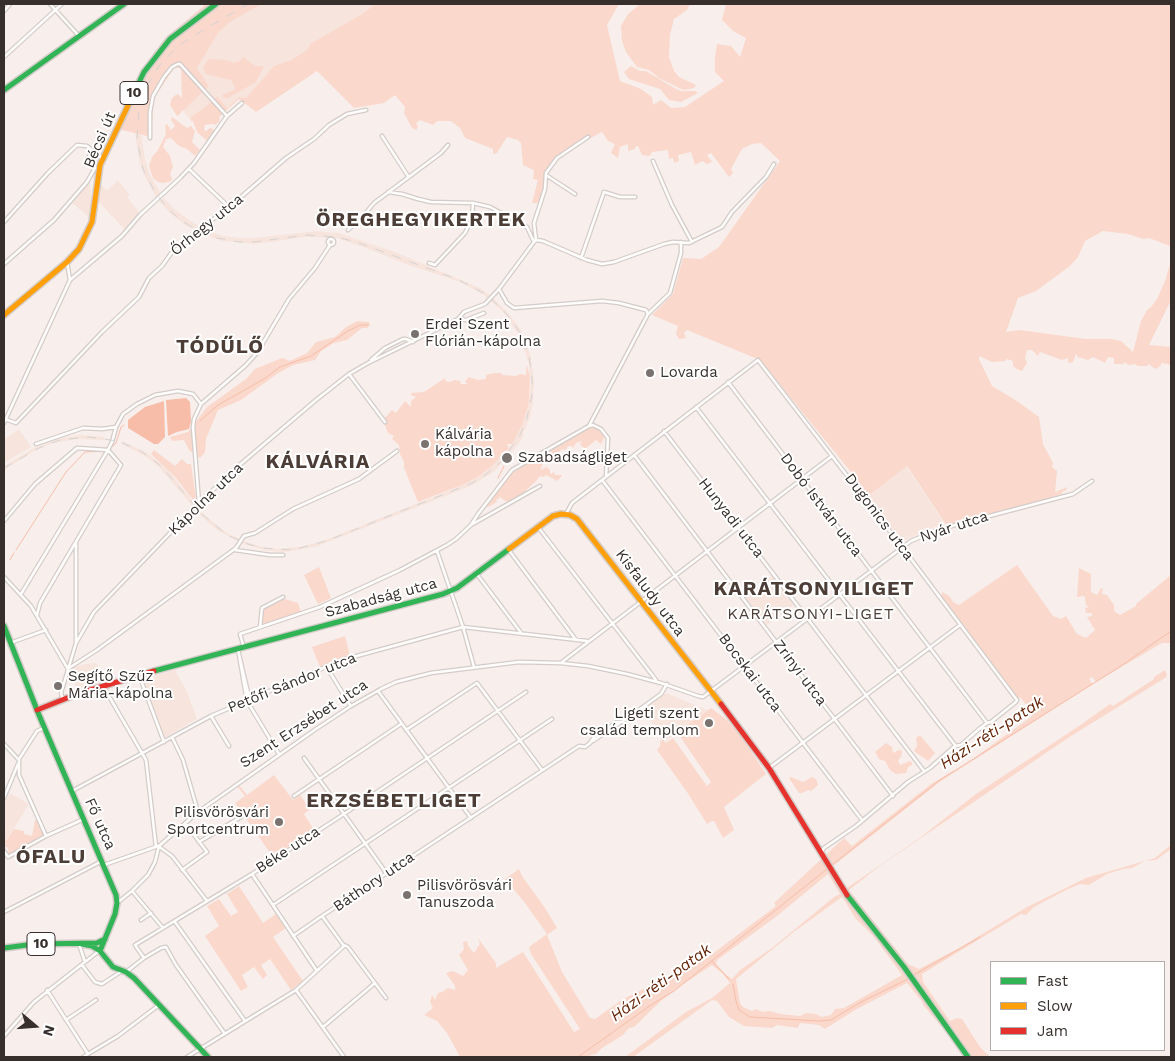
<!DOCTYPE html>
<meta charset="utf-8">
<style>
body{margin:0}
#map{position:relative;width:1175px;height:1061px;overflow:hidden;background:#f8efec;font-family:"Work Sans",sans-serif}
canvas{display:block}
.frame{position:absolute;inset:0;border:5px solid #362f2c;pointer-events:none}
.legend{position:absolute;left:990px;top:961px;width:175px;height:90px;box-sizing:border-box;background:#fff;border:1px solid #afacab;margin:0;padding:6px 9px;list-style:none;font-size:15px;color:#362f2c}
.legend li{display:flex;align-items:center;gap:10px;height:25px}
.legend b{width:25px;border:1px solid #afacab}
.north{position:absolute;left:10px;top:1001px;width:50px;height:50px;-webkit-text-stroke:4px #fff;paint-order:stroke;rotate:108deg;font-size:14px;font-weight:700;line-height:20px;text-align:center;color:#362f2c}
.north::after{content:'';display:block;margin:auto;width:18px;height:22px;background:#362f2c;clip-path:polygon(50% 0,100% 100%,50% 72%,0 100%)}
</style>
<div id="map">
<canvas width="1175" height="1061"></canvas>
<div class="frame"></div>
<ul class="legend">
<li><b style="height:6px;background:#30b455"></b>Fast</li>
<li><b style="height:6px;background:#ff9f0a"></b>Slow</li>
<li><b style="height:6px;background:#e5322d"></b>Jam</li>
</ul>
<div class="north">N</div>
</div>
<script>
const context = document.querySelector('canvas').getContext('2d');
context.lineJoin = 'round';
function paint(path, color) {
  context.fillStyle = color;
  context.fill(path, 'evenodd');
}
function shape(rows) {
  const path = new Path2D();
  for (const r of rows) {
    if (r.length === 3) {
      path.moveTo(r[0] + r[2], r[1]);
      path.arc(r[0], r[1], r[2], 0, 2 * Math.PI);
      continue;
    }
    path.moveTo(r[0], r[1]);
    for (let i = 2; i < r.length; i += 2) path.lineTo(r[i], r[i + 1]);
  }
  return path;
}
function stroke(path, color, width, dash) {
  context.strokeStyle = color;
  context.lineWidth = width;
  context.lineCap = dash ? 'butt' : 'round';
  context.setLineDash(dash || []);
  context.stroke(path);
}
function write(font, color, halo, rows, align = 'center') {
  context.font = font + ' "Work Sans",sans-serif';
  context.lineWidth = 4;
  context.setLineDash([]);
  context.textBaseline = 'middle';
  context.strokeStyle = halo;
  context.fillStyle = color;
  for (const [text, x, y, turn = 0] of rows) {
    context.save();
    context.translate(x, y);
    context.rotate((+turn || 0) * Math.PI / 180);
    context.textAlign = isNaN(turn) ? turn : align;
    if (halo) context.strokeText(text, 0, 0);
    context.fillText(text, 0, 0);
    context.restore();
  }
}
paint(shape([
 [262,4,375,4,362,14,310,44,307,50,291,60,274,66,246,98,239,97,227,108,217,96,191,121,183,111,209,86,197,68,204,56,218,33,230,22],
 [239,15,159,74,141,132,145,159,149,173,161,194,156,197,144,175,139,161,135,132,149,78],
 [118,180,130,195,127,197,140,213,125,230,98,201,99,182,107,191],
 [90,182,91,200,89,217,72,203],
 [164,198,173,208,189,220,205,230,224,236,239,238,253,238,317,231,338,233,395,252,480,288,491,296,509,314,521,330,531,357,534,382,533,403,530,417,523,434,524,435,517,446,495,471,471,486,315,547,285,552,269,551,243,544,217,530,201,516,159,467,145,456,121,444,122,441,147,453,161,464,173,476,203,514,227,533,244,541,262,547,277,549,300,547,323,541,453,489,484,473,503,455,514,441,529,402,531,383,529,364,520,337,503,312,484,295,460,282,408,265,371,250,337,238,305,237,256,244,223,241,203,235,185,225,170,213,159,201],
 [19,429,31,447,4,463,4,440],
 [81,435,105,437,104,440,77,439,53,443,36,450,4,470,4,466,34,448,58,439],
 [906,466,945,524,926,530,902,542,867,497],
 [772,576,794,605,767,625,745,597],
 [97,663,104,683,77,691,70,668,85,664],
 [175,670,187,692,197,719,164,738,142,679],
 [666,693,707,710,666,741,642,710],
 [10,793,29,804,7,840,4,838,4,829,6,825,4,824,4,803]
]), '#f7e4dd');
paint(shape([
 [206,4,262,4,230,22,218,33,197,68,209,86,183,111,182,110,180,114,177,116,170,105,172,98,174,96,178,94,182,98,181,69,175,67,154,98,151,137,114,128,141,71,165,38],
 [375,4,619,4,607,25,620,81,641,89,652,97,653,105,661,100,671,108,685,107,724,81,715,72,715,57,717,44,731,46,740,57,746,38,733,31,722,20,726,4,1171,4,1171,249,1170,246,1149,238,1143,239,1128,234,1103,231,1085,241,1078,257,1070,266,1036,291,1018,298,1006,332,1019,330,1086,339,1112,339,1121,341,1133,352,1141,321,1147,310,1151,307,1157,299,1165,281,1171,261,1171,300,1149,345,1171,347,1171,366,1168,364,1161,363,1161,366,1155,369,1149,364,1147,366,1138,366,1135,364,1128,365,1125,362,1123,364,1114,364,1114,358,1108,357,1105,363,1093,357,1088,360,1078,357,1076,354,1073,362,1068,363,1068,358,1062,360,1040,352,1038,356,1032,350,1027,350,1025,358,1027,363,1022,371,1017,369,1013,366,1013,361,1007,359,1005,361,992,362,979,356,979,359,992,386,1017,401,1039,417,1043,444,1053,463,1052,467,1057,471,1055,492,1067,487,1066,490,1062,492,1062,494,1036,502,947,526,907,466,868,496,857,481,858,477,855,477,760,360,687,330,684,333,686,338,679,339,676,334,678,326,652,315,673,294,683,258,701,259,719,247,780,161,761,143,752,144,742,149,731,169,733,173,729,177,711,153,707,155,712,162,707,164,702,161,695,165,691,152,678,155,679,161,674,163,673,158,669,159,668,150,652,152,650,156,642,155,638,146,636,146,635,149,628,151,628,144,620,147,618,158,611,153,615,144,608,141,602,132,556,156,545,172,544,189,539,203,532,203,538,180,533,179,534,170,523,165,521,143,518,140,507,137,497,153,493,154,493,149,465,138,460,128,451,121,437,121,433,125,420,120,416,123,418,127,416,130,412,128,404,113,405,107,395,95,384,103,354,108,317,71,256,112,239,99,219,117,220,120,216,125,212,124,205,125,204,130,206,131,210,128,213,129,213,132,207,141,197,132,193,121,191,121,191,117,204,108,217,96,227,108,239,97,246,98,274,66,291,60,307,50,310,44,362,14],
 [640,4,690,4,687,10,674,19,670,35,669,57,674,71,679,77,696,85,694,88,684,90,679,88,659,78,649,70,637,67,626,52,622,41,621,26,628,14],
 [243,57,255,66,264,66,256,82,228,98,224,98,222,95,234,90,235,88,231,80,206,74,203,67,209,59,227,60,234,63,240,61],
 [631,66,640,71,646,71,676,89,681,91,695,91,698,93,681,102,669,100,660,89,629,79,624,72],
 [172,117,187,128,191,126,195,131,192,142,200,150,195,156,187,149,179,146,171,138,166,139,163,147,170,156,173,167,170,174,172,178,171,181,164,183,158,182,153,178,149,166,152,157,158,150,166,134,165,126,167,124,171,130,175,126,171,120],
 [357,321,369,322,370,325,367,328,362,328,347,340,334,343,321,351,315,360,293,365,277,374,241,400,218,410,206,439,205,452,200,458,189,450,184,440,172,441,170,437,188,432,207,407,246,379,255,369,282,358,290,361,307,353,316,342,335,337,346,327],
 [527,365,530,376,529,402,523,422,514,441,512,444,507,444,509,448,492,466,479,476,464,484,418,502,404,468,404,462,400,454,399,445,392,439,394,436,388,433,383,420,392,410,396,413,405,401,411,407,411,401,416,397,411,395,411,393,424,392,445,378,445,381,450,382,455,380,460,381,461,384,467,384,465,381,469,377,478,380,486,379,486,375,494,373,501,373,502,375,516,376,520,374,526,375],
 [589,427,599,429,603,433,604,438,601,444,596,440,585,449,580,444,582,441,576,443,573,448,572,446,568,446,566,450,562,449,552,459,558,461,559,464,551,460,545,461,542,465,541,470,546,467,550,470,550,474,554,472,555,475,562,475,561,477,557,481,546,475,544,477,540,476,536,481,521,495,508,502,502,499,501,497,496,500,497,502,488,507,485,506,511,471],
 [154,450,175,466,182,459,187,464,191,464,195,492,196,497,193,500,176,478,151,454],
 [1017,565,1053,616,1061,619,1066,616,1077,634,1086,638,1095,630,1087,617,1092,616,1092,613,1086,613,1085,608,1089,607,1086,605,1085,597,1083,596,1077,597,1079,568,1091,574,1091,592,1097,595,1101,588,1103,589,1102,594,1107,595,1114,605,1114,611,1120,615,1136,606,1136,604,1171,575,1171,636,1170,638,1171,643,1162,643,1096,682,1092,677,1089,679,1093,684,941,781,833,866,847,888,921,837,976,794,1079,726,1110,704,1113,706,1154,679,1154,677,1165,670,1167,675,1165,678,1071,736,881,865,849,890,908,964,919,969,961,947,1027,907,1086,878,1155,858,1171,845,1171,849,1156,860,1145,861,1132,868,1123,869,1107,874,1089,885,1080,884,1066,890,1034,907,1026,915,1021,914,922,974,923,982,950,1021,957,1018,962,1019,980,1047,990,1057,963,1057,947,1033,923,1005,923,1003,907,983,855,1010,825,1029,819,1025,800,1023,798,1028,777,1025,772,1028,744,1026,729,1017,717,1001,712,1000,633,1057,625,1057,686,1012,712,998,730,983,723,974,712,965,685,983,662,1000,634,1027,629,1028,623,1035,602,1048,596,1054,591,1055,590,1057,460,1057,447,1033,437,1021,424,1015,433,1008,430,1002,432,995,435,1000,438,993,442,992,448,988,455,990,455,986,446,973,453,971,463,976,468,970,459,955,464,949,463,942,467,941,468,946,474,953,480,944,478,938,496,963,496,968,523,952,574,1032,580,1029,531,954,529,947,547,934,525,903,505,879,519,869,522,876,545,908,557,928,547,935,562,972,590,1018,595,1019,623,999,640,991,656,981,664,979,711,955,776,906,774,903,844,838,852,846,931,784,970,761,1032,716,1030,710,1021,698,1017,698,941,595,943,592,950,597,953,602,959,605],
 [828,874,840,894,834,897,772,948,740,970,732,979,726,975,716,964,717,960,777,916],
 [842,897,856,919,874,937,902,975,844,1008,835,1009,831,1015,822,1017,816,1014,806,1013,800,1016,780,1014,770,1011,763,1012,756,1009,752,1011,743,1007,740,1003,736,979,795,931],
 [319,567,331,598,318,604,304,575],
 [284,599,298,603,301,612,262,626,264,608],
 [345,636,350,656,320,667,312,647],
 [711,708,727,720,740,735,766,774,724,807,734,830,723,838,714,821,712,821,707,824,687,792,657,750,660,746,661,737,666,743,673,738,707,786,711,782,677,732],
 [920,735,935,753,928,761,914,751,917,746,916,738],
 [886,743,892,747,893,753,899,750,902,751,901,757,898,760,900,765,910,761,912,763,912,765,908,767,906,773,896,774,890,770,885,761,879,759,875,752],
 [274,775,293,800,300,795,310,809,304,814,314,830,273,857,235,803,245,796,237,786,239,785,247,795],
 [791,777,803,782,812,777,816,779,818,785,811,791,808,790,802,793,799,793,789,778],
 [35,820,38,820,44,835,8,855,6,852,9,851,7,847,4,847,4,838,7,840,14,829,24,831,24,834,32,836],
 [239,886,263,923,276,914,286,928,273,937,303,981,291,990,270,959,261,965,267,975,263,979,254,967,242,975,248,987,241,991,205,936,219,926,207,906,219,899,231,916,238,912,227,894]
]), '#fad8cc');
paint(shape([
 [186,398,190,402,191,421,189,429,177,432,168,436,166,400],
 [164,401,165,437,158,444,154,444,128,428,128,420,145,407]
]), '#f7bda9');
stroke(shape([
 [200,421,218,405,264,379,280,367,311,356,348,331,360,325,368,325],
 [111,448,116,443,121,427,124,425],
 [498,478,504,466],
 [16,550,66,472,85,452,103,451],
 [10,560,14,553],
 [832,865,940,780,1121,666,1171,631],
 [712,961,729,979],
 [912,976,980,937],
 [733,984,736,1001,739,1010,750,1017,819,1021,831,1020,861,1002,910,978],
 [578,1057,651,1005,674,991,827,869]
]), '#f7bda9', 1);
const street = shape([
 [50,4,79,36],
 [4,11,10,4],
 [4,57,62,4],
 [382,136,408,176],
 [150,138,150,112,153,96,164,77,172,67,178,64,180,64,227,116],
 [653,161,672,205,692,242],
 [189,169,229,207],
 [546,175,575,194],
 [388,192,402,194,418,199,431,202,473,203,490,207,527,227,534,242],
 [4,222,48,173,77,145,87,146,103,159],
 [205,225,226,210,286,158,314,139,329,125,347,114,366,110],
 [348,230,364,215,374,203,441,153,448,145],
 [331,242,3],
 [536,240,534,223,545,189,546,173,557,158,588,137],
 [534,242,536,240,543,241,587,260,602,264,614,262,664,244,673,242,689,243,722,227,732,212,766,177,774,164],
 [581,258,604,192,620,197,635,197],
 [67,262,70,280],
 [429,263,435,265,465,233,472,219,473,203],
 [4,264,54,220,87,182,95,168,89,156,94,152],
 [499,289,507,303,514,308,602,301,619,303,646,310,648,314],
 [458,319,466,320,484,313],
 [371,360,385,348,403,339,406,339,413,342],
 [349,374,385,422],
 [728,382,987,723],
 [696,407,955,745],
 [5,419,16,423,102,332,139,297,149,278,162,266,172,252,197,236],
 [4,423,70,280,122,236,140,215,180,178,194,163,227,116,242,103],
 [589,426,593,425,601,429,608,438,606,477],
 [664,431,924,771],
 [36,444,83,428,102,429,116,427],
 [634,455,893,796],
 [602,480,862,820],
 [199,503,193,427,194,419,201,404,245,366,257,353,289,299,315,268,330,245],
 [566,514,572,503,758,360,902,547,1017,700,1016,702,991,722,987,723,979,729,961,745,955,746,930,768,908,782,856,826,824,848,821,853],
 [4,521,35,484,77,448,108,450],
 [471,525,478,514,512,470,589,426,648,314,670,293,681,253,681,242],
 [538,527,656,680],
 [244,536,255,533,293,509,359,479,397,451],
 [508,549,576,640],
 [235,550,270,555,283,555],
 [437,551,463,627,474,667],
 [476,573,522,634],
 [4,577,31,606,68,669],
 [21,594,108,450,112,442,116,427,123,414,137,404,155,395,178,391,193,394,201,404],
 [37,615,40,603,121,465,108,450],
 [260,627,262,608,283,597],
 [76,642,76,542],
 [10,643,46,630],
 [244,648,240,634,320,607,400,570,447,545,456,539,471,525,540,486],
 [238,649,247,701,279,754],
 [238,650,249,697,248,700],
 [562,662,832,456],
 [326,666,350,705],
 [69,668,97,650,236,548],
 [139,675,164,742],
 [103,686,146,760,156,847],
 [378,691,471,818],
 [63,700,61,693,76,643,94,612,195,507,236,468,316,400,349,374,368,363,458,319,464,312,485,304,499,289,534,242],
 [211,716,229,746],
 [406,730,477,683,542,770],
 [172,737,183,760,198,812],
 [593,741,621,722],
 [4,744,19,760,19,775,46,836],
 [304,758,387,874],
 [19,759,37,731,44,728],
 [769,768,960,625],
 [72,791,211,716,342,660,463,627,587,641],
 [294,796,401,724],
 [4,798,18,764],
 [199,842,241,817],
 [4,851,8,857,46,836,84,819],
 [104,865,158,846,172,856,207,901],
 [182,870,207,852,185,823],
 [252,874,317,971],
 [132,891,163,928],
 [117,903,132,891,148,875,155,862,159,846,198,812,316,729,351,706,381,689,396,682,431,673,519,662,561,663,588,666,627,674,661,683,698,696,703,697,911,541,940,529,1073,494,1092,481],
 [273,905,552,719],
 [4,912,102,861],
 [141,920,151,913],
 [175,922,245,1021],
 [293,936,322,916],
 [79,944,85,962],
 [344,945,348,947,386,998],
 [144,958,135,945,252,874,344,814,526,692],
 [82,965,95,982,102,984,122,971],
 [126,972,144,958,161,948,166,947,176,965,225,1034],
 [47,990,88,1054],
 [296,990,344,1057],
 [66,1020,96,1000],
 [323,1027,375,983],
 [4,1036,34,1002,99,951],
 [83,1057,118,1036,159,1005],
 [187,1057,296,990,344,946,322,916,558,760,579,746,585,747,590,743,594,737,617,722,622,722,661,694,667,684]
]);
const fast = shape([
 [4,90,124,4],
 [133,95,144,72,170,39,216,4],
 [4,626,39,715,116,895,117,903,115,914,100,951,92,946,82,944],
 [154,671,443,594,457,588,509,549],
 [847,895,904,967,968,1057],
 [4,948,35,944,97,943,105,939],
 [100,951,113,967,126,972,134,978,208,1057]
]);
const slow = shape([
 [4,315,67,262,79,249,92,222,100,165,133,95],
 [509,549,553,516,561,514,570,515,577,519,721,704]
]);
const jam = shape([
 [721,704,769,768,847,895],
 [37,710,77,694,154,671]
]);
stroke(street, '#d3ccc9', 5);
stroke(fast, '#d3ccc9', 8);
stroke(slow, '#d3ccc9', 8);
stroke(jam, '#d3ccc9', 8);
stroke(street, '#fefdfc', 2.5);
stroke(fast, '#30b455', 5);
stroke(slow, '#ff9f0a', 5);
stroke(jam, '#e5322d', 5);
stroke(shape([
 [4,468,39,448,60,440,88,437,118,441,141,451,160,465,202,514,227,535,248,544,263,548,293,550,329,540,472,483,485,475,502,461,520,435,527,418,532,395,532,376,529,357,522,336,511,319,499,306,485,294,457,279,359,243,337,237,307,235,253,242,239,242,217,238,198,231,181,220,168,209,155,192,143,169,137,139,139,110,147,86,159,66,177,47,195,35,248,4]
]), '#d5d3d2', 1, [9, 9]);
const streetBridge = shape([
 [197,236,205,225],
 [236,548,244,536]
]);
stroke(streetBridge, '#d3ccc9', 5, []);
stroke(streetBridge, '#fefdfc', 2.5);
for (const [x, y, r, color] of [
 [415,334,5,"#7a726f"],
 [650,373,5,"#7a726f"],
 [425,444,5,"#7a726f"],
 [507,458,6,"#7a726f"],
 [58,686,5,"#7a726f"],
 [709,723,5,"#7a726f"],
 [279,822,5,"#7a726f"],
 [407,895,5,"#7a726f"]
]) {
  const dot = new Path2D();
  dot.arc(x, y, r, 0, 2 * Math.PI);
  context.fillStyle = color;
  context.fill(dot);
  stroke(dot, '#fff', 2);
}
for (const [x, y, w] of [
 [134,93,28],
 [41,944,28]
]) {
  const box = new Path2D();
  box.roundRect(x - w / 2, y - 11.5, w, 23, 4);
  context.fillStyle = '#fff';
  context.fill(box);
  stroke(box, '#362f2c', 1);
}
write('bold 14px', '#362f2c', null, [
 ["10",134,93],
 ["10",41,944]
]);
write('15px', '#362f2c', '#fff', [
 ["Bécsi út",100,140,-67],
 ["Őrhegy utca",207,225,-39],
 ["Kápolna utca",206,499,-44],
 ["Dobó István utca",821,505,53],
 ["Dugonics utca",879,517,53],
 ["Hunyadi utca",731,518,52],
 ["Nyár utca",954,527,-18],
 ["Kisfaludy utca",650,593,53],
 ["Szabadság utca",381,598,-15],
 ["Bocskai utca",750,673,53],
 ["Zrínyi utca",800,673,53],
 ["Petőfi Sándor utca",292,683,-22],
 ["Szent Erzsébet utca",304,724,-33],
 ["Fő utca",100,824,66],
 ["Béke utca",288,850,-33],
 ["Báthory utca",374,882,-34]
]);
write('15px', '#362f2c', '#fff', [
 ["Erdei Szent",425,325],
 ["Flórián-kápolna",425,342],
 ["Lovarda",660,373],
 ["Kálvária",435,435],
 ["kápolna",435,452],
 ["Szabadságliget",518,458],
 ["Segítő Szűz",68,677],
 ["Mária-kápolna",68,694],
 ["Ligeti szent",699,714,"right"],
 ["család templom",699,731,"right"],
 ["Pilisvörösvári",269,813,"right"],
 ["Sportcentrum",269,830,"right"],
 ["Pilisvörösvári",417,886],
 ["Tanuszoda",417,903]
], 'left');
context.letterSpacing = '1px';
write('16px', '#4c3d37', '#fff', [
 ["KARÁTSONYI-LIGET",811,614]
]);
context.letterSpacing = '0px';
write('italic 16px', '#621f01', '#fff', [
 ["Házi-réti-patak",992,733,-33],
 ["Házi-réti-patak",661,983,-36]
]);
context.letterSpacing = '1px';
write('bold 20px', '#4c3d37', '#fff', [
 ["ÖREGHEGYIKERTEK",421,220],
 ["TÓDŰLŐ",220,347],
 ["KÁLVÁRIA",318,462],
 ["KARÁTSONYILIGET",814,589],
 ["ERZSÉBETLIGET",394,801],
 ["ÓFALU",51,857]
]);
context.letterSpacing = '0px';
</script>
